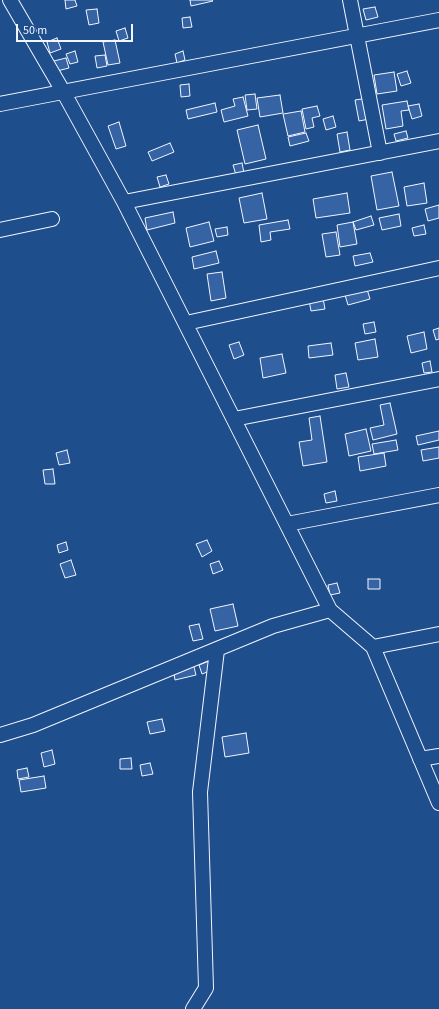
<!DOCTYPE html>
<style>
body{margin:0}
#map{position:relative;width:439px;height:1009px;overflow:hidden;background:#1f4e8c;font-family:"Source Sans 3",sans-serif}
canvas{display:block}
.scale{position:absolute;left:16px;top:24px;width:117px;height:18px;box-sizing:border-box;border:2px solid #f2f6ff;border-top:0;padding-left:5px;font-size:12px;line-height:14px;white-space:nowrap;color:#f2f6ff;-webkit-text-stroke:3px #1f4e8c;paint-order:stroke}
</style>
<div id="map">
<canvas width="439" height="1009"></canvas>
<div class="scale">50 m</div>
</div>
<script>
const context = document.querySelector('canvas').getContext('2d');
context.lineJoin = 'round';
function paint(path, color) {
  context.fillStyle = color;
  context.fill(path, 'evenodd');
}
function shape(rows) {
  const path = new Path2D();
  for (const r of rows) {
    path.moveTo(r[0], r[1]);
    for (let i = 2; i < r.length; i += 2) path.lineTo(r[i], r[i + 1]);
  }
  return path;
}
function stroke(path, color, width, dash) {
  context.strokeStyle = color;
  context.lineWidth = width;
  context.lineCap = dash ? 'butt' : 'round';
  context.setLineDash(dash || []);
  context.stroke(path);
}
const building = shape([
 [65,0,75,0,77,6,66,9,65,0],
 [190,0,212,0,213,1,191,6,190,0],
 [375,7,378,17,366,20,363,9,375,7],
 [97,9,99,23,89,25,86,10,97,9],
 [190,17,192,27,183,28,182,18,190,17],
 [125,28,128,38,119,41,116,31,125,28],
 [57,38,61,49,50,53,47,42,57,38],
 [115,40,120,63,108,65,103,42,115,40],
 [75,51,78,62,70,64,66,54,75,51],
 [183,51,185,60,177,63,175,54,183,51],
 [105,55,107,66,97,68,95,56,105,55],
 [66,58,69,68,57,71,54,61,66,58],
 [407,71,411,83,401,86,397,74,407,71],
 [394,72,397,91,377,94,374,75,394,72],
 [189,84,190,96,181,97,180,85,189,84],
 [255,94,257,109,247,110,245,95,255,94],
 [280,95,283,113,260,117,257,98,280,95],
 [243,97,248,116,224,122,221,110,235,106,233,99,243,97],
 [375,97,379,117,359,121,355,100,375,97],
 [407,101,409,110,401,111,403,126,386,129,382,105,407,101],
 [215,103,217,112,188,119,186,110,215,103],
 [419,104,422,116,412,119,408,106,419,104],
 [317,106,320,116,312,118,314,127,306,129,302,109,317,106],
 [301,111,305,132,288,136,283,114,301,111],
 [333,116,336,127,326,130,323,119,333,116],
 [119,122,126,146,116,149,108,126,119,122],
 [258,125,266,159,245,164,237,130,258,125],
 [406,131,408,138,396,141,394,134,406,131],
 [347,132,350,150,340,152,337,134,347,132],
 [306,133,309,141,290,146,288,137,306,133],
 [170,143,174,152,152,161,148,152,170,143],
 [242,163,244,173,236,175,233,165,242,163],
 [392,172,399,206,377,210,371,176,392,172],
 [166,175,169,184,160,187,157,177,166,175],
 [424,183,427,203,407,206,404,187,424,183],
 [262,193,267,219,244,223,239,198,262,193],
 [347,193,350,213,316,218,313,199,347,193],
 [439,205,439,218,428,221,425,209,439,205],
 [173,212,175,223,147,230,145,218,173,212],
 [399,214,401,226,382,230,379,218,399,214],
 [371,216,374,225,356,230,353,222,371,216],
 [288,220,290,229,270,232,271,240,261,242,259,225,288,220],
 [209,222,214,241,190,247,186,228,209,222],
 [353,222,357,244,340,247,337,225,353,222],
 [424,225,426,234,414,236,412,228,424,225],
 [227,227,228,235,217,237,215,229,227,227],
 [336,232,340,255,326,257,322,234,336,232],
 [216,251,219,263,194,269,192,257,216,251],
 [370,253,373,262,355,266,353,256,370,253],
 [222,272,226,298,211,301,207,274,222,272],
 [367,289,370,299,348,305,345,295,367,289],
 [323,298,325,309,311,311,309,300,323,298],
 [374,322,376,332,365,334,363,324,374,322],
 [439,328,439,339,436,340,433,330,439,328],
 [424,332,427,349,411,353,407,336,424,332],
 [375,339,378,357,358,360,355,343,375,339],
 [239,342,244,355,234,359,229,345,239,342],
 [331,343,333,355,309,358,308,346,331,343],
 [282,354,286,373,263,378,260,358,282,354],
 [430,361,432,372,424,373,422,363,430,361],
 [346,373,349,387,337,389,335,375,346,373],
 [390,403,397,434,373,440,370,428,384,425,380,405,390,403],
 [320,416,327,462,303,466,299,442,312,440,309,418,320,416],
 [366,429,371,451,349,456,345,434,366,429],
 [439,431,439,440,418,445,416,436,439,431],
 [396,440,398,450,374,454,372,444,396,440],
 [439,447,439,458,423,461,421,450,439,447],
 [67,450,70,463,59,465,56,453,67,450],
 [384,453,386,466,360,471,358,457,384,453],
 [53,469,55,484,45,484,43,470,53,469],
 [335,491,337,501,326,503,324,494,335,491],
 [207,540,212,551,202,557,196,544,207,540],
 [66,542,68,550,59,553,57,545,66,542],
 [71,560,76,575,65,578,60,564,71,560],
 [219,561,223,570,213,574,210,564,219,561],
 [368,579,380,579,380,589,368,589,368,579],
 [337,583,340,593,330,595,328,585,337,583],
 [233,604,238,626,215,631,210,609,233,604],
 [199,624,203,639,193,641,189,626,199,624],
 [219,657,222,666,202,674,199,665,219,657],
 [193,663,196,675,175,680,173,667,193,663],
 [162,719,165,731,150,734,147,722,162,719],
 [246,733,249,753,225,757,222,737,246,733],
 [52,750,55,764,44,767,41,753,52,750],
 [131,758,132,769,120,769,120,759,131,758],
 [150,763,153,774,142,776,140,765,150,763],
 [27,768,29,777,18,779,17,770,27,768],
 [44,776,46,788,21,792,19,780,44,776]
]);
paint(building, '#3563a3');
stroke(building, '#f2f6ff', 1);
const street = shape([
 [10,0,64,93,124,202,330,610,373,647,439,803],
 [350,0,380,153],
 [0,104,439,20],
 [124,202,439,141],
 [0,230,52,219],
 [186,323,439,268],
 [234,419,439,379],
 [287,524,439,495],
 [373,647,439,634],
 [0,735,33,725,273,626,330,610],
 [420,759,439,756],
 [193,1009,206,988,200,792,217,650]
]);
stroke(street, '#f2f6ff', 16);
stroke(street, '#1f4e8c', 14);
</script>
